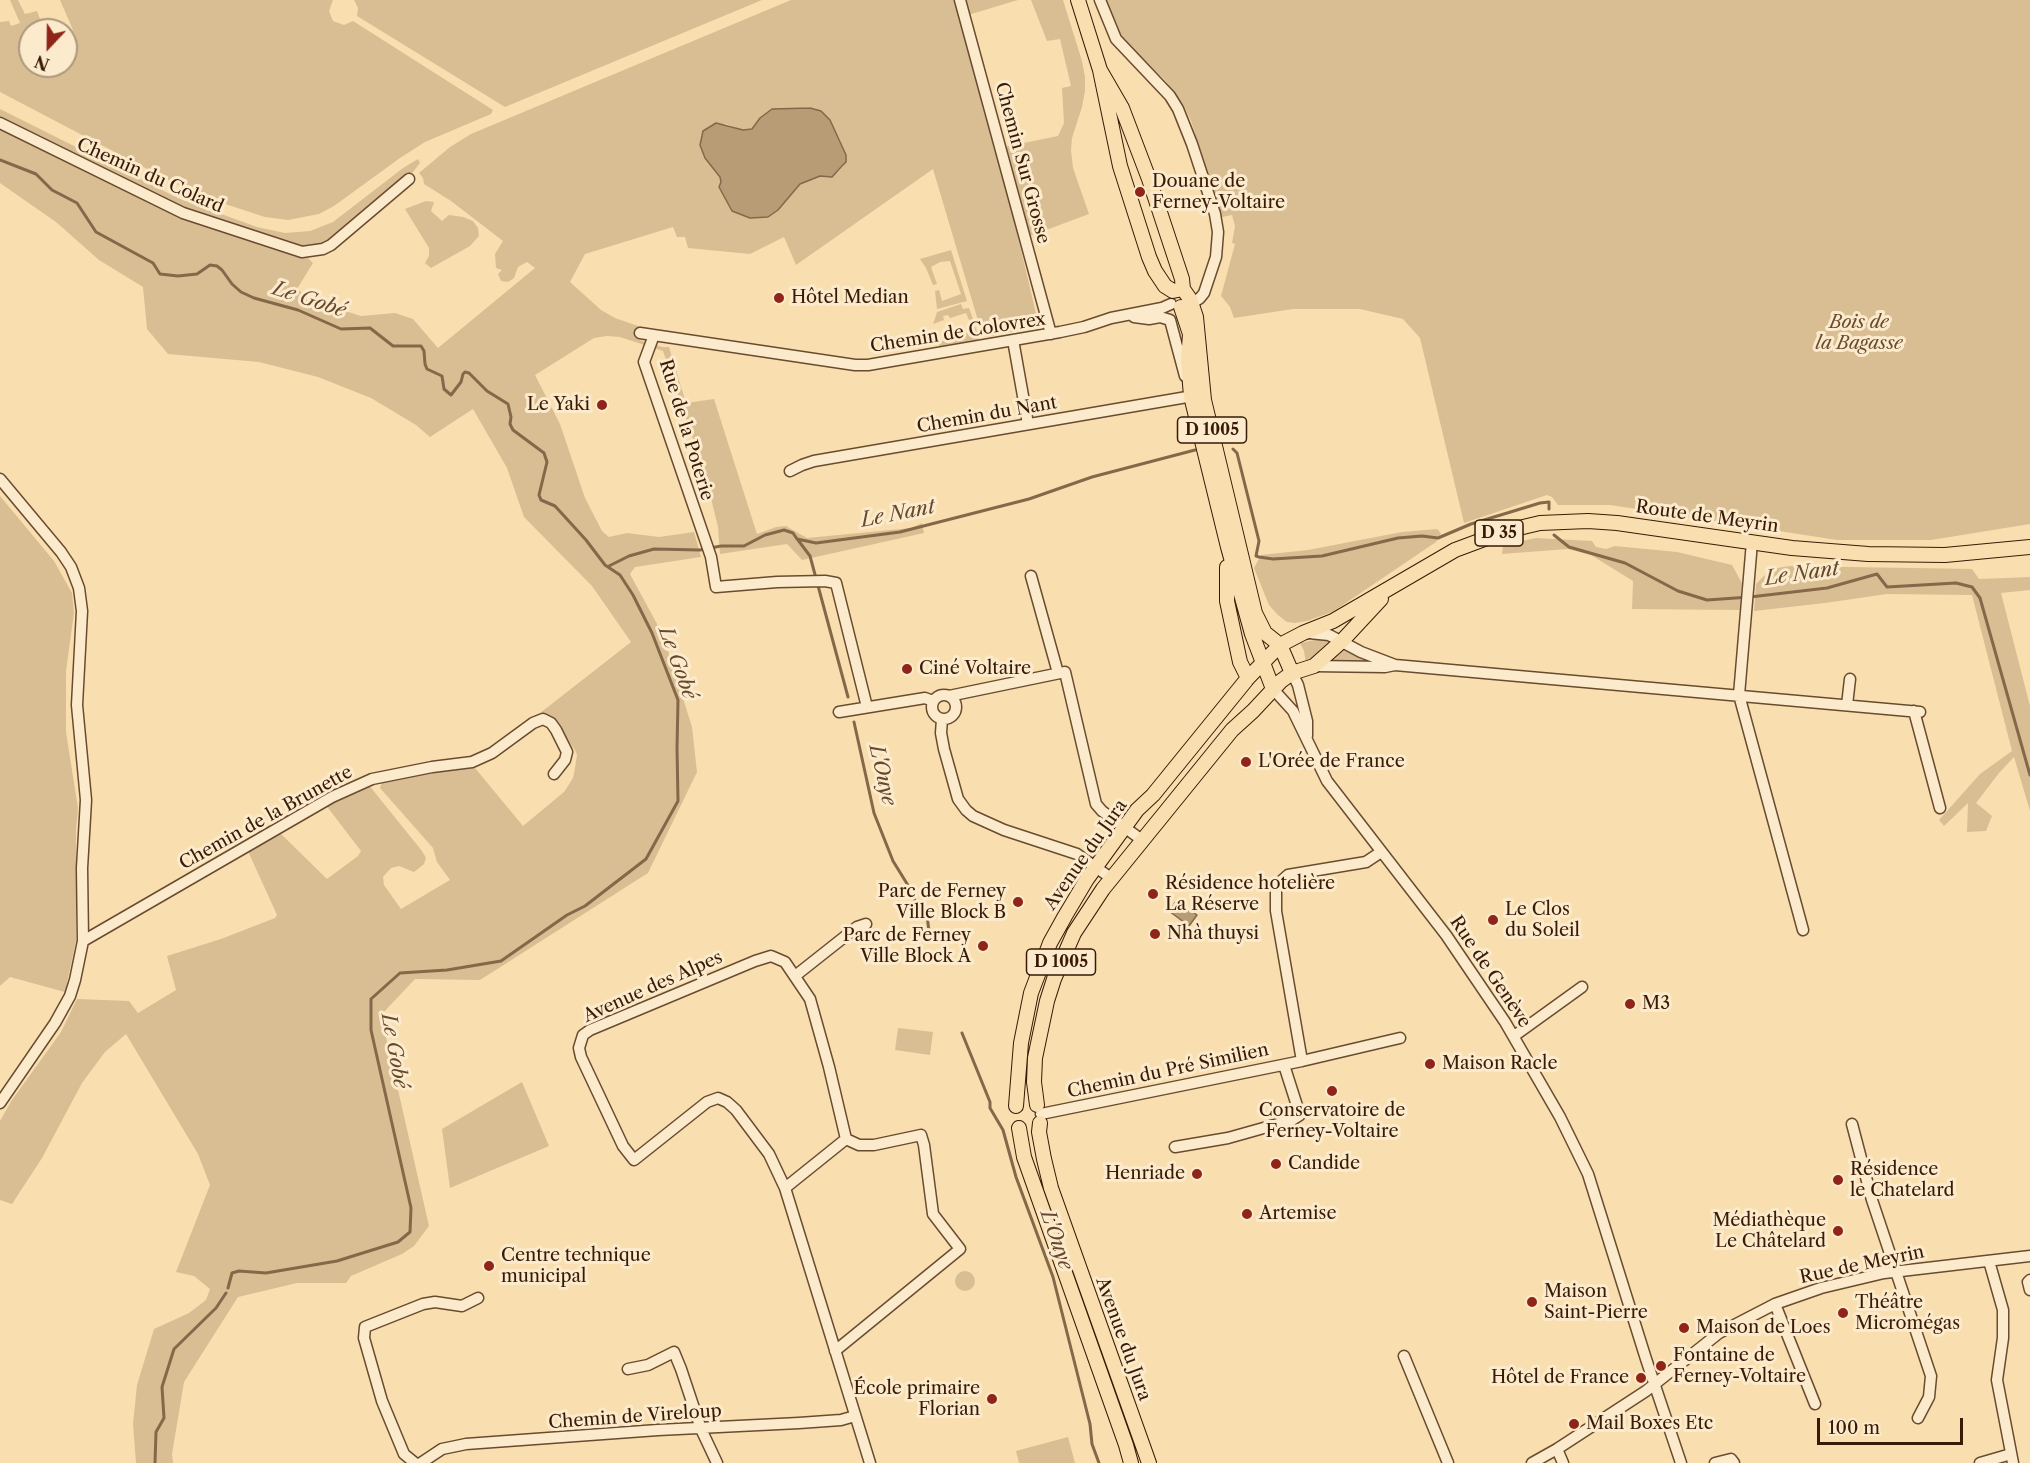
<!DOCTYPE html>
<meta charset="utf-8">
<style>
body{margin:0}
#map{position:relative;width:2030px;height:1463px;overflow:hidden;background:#f9dfaf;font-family:"Libre Caslon Text",serif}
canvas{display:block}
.north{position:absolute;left:18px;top:18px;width:60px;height:60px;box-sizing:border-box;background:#fbeacb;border:2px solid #ad977c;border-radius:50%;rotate:202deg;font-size:16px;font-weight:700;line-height:24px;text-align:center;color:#391a06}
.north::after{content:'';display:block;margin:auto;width:21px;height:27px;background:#8f2418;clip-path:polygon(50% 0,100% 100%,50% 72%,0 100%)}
.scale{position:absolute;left:1817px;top:1418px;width:146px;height:27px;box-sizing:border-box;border:3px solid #391a06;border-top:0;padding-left:8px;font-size:18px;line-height:21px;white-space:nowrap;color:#391a06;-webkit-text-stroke:4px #fbeacb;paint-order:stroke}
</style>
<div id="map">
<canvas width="2030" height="1463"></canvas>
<div class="north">N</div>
<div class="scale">100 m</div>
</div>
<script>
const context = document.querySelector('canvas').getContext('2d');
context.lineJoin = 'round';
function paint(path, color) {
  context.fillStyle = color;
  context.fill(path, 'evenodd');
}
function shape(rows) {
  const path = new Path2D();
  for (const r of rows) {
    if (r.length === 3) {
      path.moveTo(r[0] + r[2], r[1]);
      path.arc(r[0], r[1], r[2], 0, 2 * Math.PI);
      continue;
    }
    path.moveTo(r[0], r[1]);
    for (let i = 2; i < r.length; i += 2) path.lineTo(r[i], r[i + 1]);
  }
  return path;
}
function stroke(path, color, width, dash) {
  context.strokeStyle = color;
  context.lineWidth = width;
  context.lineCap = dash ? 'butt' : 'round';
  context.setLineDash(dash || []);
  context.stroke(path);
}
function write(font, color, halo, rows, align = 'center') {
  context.font = font + ' "Libre Caslon Text",serif';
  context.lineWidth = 6;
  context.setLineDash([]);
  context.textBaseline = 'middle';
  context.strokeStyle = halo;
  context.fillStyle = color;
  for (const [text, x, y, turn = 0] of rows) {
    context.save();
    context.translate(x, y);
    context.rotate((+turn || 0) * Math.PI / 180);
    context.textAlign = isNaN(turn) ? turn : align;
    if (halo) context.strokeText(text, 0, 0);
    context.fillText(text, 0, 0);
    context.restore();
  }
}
paint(shape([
 [10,0,18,0,25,14,37,11,43,27,60,21,63,30,30,30,30,66,66,66,66,36,68,41,76,37,60,0,333,0,329,11,333,21,344,25,353,21,493,110,491,114,425,142,400,158,334,206,319,214,288,220,265,217,219,202,172,182,0,92,0,22,9,21,11,26,20,23],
 [354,0,762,0,505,107,357,16,358,8],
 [791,0,956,0,986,120,996,149,1021,250,1039,326,987,337,982,334,933,169,796,265,784,237,750,254,688,248,685,237,677,237,673,227,585,254,570,282,601,310,615,318,641,327,639,340,662,347,669,347,686,403,714,399,757,534,776,527,786,526,807,538,911,528,922,523,924,533,802,560,787,544,720,554,718,527,705,474,663,351,620,337,607,336,594,338,535,375,560,424,585,498,602,531,609,537,627,533,659,537,694,532,701,557,635,567,630,574,663,635,692,727,697,772,648,873,480,980,415,979,381,1015,429,1226,414,1246,402,1254,351,1276,346,1283,297,1283,238,1297,184,1382,172,1454,173,1463,136,1463,133,1424,137,1385,154,1329,189,1313,206,1300,210,1289,194,1276,176,1272,210,1185,198,1154,126,1034,105,1052,82,1083,42,1158,12,1204,0,1200,0,1121,12,1100,61,1032,77,999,129,1001,138,1013,176,990,167,956,221,939,275,918,277,915,247,849,278,831,327,879,358,856,361,851,325,804,368,784,422,851,426,858,424,864,414,872,399,866,391,868,383,877,384,885,401,909,450,880,437,862,433,848,380,788,383,780,466,767,475,768,523,826,564,792,573,778,575,768,577,755,575,750,561,731,535,717,631,642,592,586,524,517,507,468,473,409,430,437,416,425,371,398,318,377,259,362,168,354,147,329,143,287,99,260,56,222,0,183,0,127,164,208,308,258,313,263,297,289,307,296,307,306,318,311,326,305,361,316,395,313,413,319,438,348,535,268,527,262,518,267,514,278,508,282,501,281,498,274,502,270,496,268,495,254,503,241,451,201,424,184,423,178,419,173,450,147,471,134],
 [760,118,838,136,846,155,846,162,839,171,820,176,800,184,768,217,750,218,732,211,719,187,721,182,720,177,705,158,700,145,701,137,703,131,726,124,743,130,752,129],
 [966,0,1018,0,968,15],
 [1031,0,1063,0,1082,61,1085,77,1085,91,1082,107,1072,138,1071,150,1073,168,1089,214,1030,236,1004,147,1058,136,1064,123,1062,88,1071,86,1060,39,1047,41],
 [1106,0,2030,0,2030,524,1931,540,1837,540,1610,505,1558,505,1552,497,1547,495,1464,523,1420,338,1403,319,1360,309,1293,309,1234,318,1230,307,1221,296,1235,244,1232,243,1235,226,1232,215,1222,217,1191,121,1184,106,1165,80,1124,41,1116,27],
 [0,109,180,199,257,227,285,233,310,231,333,222,403,168,418,159,420,163,413,172,326,244,305,249,184,211,0,121],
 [426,201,434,202,431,211,442,221,449,215,463,217,473,221,478,228,479,236,470,246,431,268,425,263,429,256,429,248,405,209],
 [951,250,967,301,937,309,935,291,939,290,942,301,961,294,950,261,940,262,931,267,937,284,933,285,926,268,920,259],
 [961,304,963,309,969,308,973,319,969,320,966,313,950,318,948,315,943,316,944,320,933,324,937,312],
 [973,321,979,337,977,342,939,349,939,342,972,331,970,322],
 [0,496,54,561,72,593,74,613,66,671,66,732,78,808,76,831,76,941,65,992,10,977,0,986],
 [1437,529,1441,533,1436,542,1334,611,1307,621,1295,623,1287,622,1278,615,1269,605,1254,568,1261,555,1308,550,1402,532],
 [1536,538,1592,541,1596,547,1606,549,1615,546,1677,552,1732,565,1742,583,1740,610,1632,609,1633,581,1591,555,1568,549,1502,554,1503,545],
 [1790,566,1972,569,1979,579,2030,577,2030,590,2001,593,2030,706,2030,811,2014,757,1999,773,1976,803,1992,816,1986,831,1967,832,1968,803,1944,826,1939,820,1980,774,2012,751,1972,595,1887,594,1825,603,1754,611,1756,584,1771,569],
 [1324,638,1334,642,1314,659,1306,663,1304,651,1300,643],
 [1343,645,1383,664,1327,663],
 [898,1028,933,1032,930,1055,895,1050],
 [522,1082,549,1146,450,1188,442,1129],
 [965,1281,10],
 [1068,1437,1075,1463,1019,1463,1016,1451]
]), '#d8be92');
const water = shape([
 [810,108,821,111,830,120,846,155,846,162,842,166,832,177,820,176,800,184,778,210,768,217,750,218,732,211,719,187,721,182,720,177,705,158,700,145,703,131,716,123,743,130,752,129,760,118,772,109,810,108],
 [1177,900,1197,915,1189,926,1169,911,1177,900]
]);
paint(water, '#b89c76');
stroke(water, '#856849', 1.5);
stroke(shape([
 [0,160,36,174,52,190,77,203,96,232,153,263,160,274,178,276,197,274,210,265,217,266,222,270,232,284,241,292,254,298,298,310,341,329,370,328,393,346,421,346,424,351,425,364,427,369,442,376,444,389,451,395,461,382,463,374,465,372,469,373,487,391,508,404,511,417,510,424,513,430,544,453,547,462,539,495,541,500,555,506,586,540,605,565,620,575,633,595,652,633,678,700,677,748,678,801,646,859,585,906,567,915,501,961,447,970,400,973,371,999,371,1030,411,1208,410,1232,398,1242,337,1261,266,1273,239,1271,232,1273,228,1288],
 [1233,449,1237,453,1259,541,1256,556,1259,557,1273,559,1322,556,1398,538,1422,536,1438,538,1471,524,1540,503,1549,502,1549,509],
 [1554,535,1569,547,1625,563,1678,591,1707,600,1750,597,1827,588,1877,574,1887,587,1956,583,1972,587,1980,598,2030,775],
 [798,540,810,556,848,697],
 [609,566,629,556,654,549,700,550,721,546,744,546,765,535,784,530,793,533,797,539,816,543,900,532,1029,499,1092,477,1195,450],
 [854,722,874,813,893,861,914,895,915,902,927,916,929,931],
 [962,1033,990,1102,990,1108,1003,1130,1016,1177,1053,1277,1090,1424,1092,1444,1099,1463],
 [155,1463,156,1432,164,1418,162,1387,174,1349,216,1308,226,1293]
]), '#856849', 3);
const minor = shape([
 [960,0,1051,334],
 [1100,0,1116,39,1170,96,1178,109,1192,144,1215,214,1218,232,1216,257,1204,293,1200,298,1191,304],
 [0,123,183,213,302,252,323,249,331,245,409,179],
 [1134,317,1149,319,1160,317,1170,320,1185,376],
 [640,333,855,365,868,365,1060,332,1084,327,1111,318,1162,308,1171,304],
 [654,335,644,362,711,557,716,587,777,582,825,581,836,583,867,707],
 [1013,340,1028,424],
 [790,471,802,465,814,461,1187,397,1191,396,1190,391],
 [0,479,61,552,71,567,79,588,82,611,77,705,86,800,82,868,83,941,75,980,70,996,55,1023,0,1103],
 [1752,542,1739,695,1803,930],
 [1031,576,1058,673],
 [1309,633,1329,635,1361,652,1395,665,1385,667,1314,666],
 [1395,665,1920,712],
 [1292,673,1298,685,1307,721,1307,736],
 [1273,689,1293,711,1327,781,1446,935,1505,1022,1560,1117,1588,1174,1646,1359,1681,1463],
 [944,707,12],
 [949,696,1065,672,1096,804,1102,811,1142,840],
 [1847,705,1850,679],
 [1914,711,1940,808],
 [839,712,925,698,933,701],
 [942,719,941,733,944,749,958,799,966,810,973,816,1004,830,1077,854,1111,878],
 [83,941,332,797,372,779,432,767,472,762,492,753,533,723,543,719,551,723,556,730,567,752,565,760,554,774],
 [795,976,857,927,866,924],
 [1514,1036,1582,987],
 [1302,1061,1276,911,1276,889,1279,883,1288,875,1366,862,1381,852],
 [1041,1114,1302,1061,1400,1038],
 [1852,1124,1872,1200,1931,1376,1929,1397,1918,1418],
 [1175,1147,1228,1138,1292,1120,1300,1115,1284,1065],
 [785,1188,846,1139,829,1067,810,999,785,962,771,956,755,961,590,1030,583,1035,579,1048,581,1057,623,1146,634,1160,707,1102,718,1098,727,1102,736,1110,769,1154,785,1188,870,1463],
 [1989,1261,2003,1310,2003,1338,1997,1380,2013,1463],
 [2030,1280,2028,1282,2030,1290],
 [1775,1304,1815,1404],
 [835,1351,960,1249,933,1214,924,1145,921,1135,874,1145,859,1145,846,1139],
 [1404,1356,1448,1463],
 [628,1369,648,1365,674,1352,681,1369,701,1429,717,1463],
 [1557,1449,1563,1463],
 [415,1463,404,1454,382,1401,364,1338,365,1327,423,1304,435,1302,462,1306,478,1298],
 [421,1463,442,1449,466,1444,658,1430,799,1423,841,1420,855,1416],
 [1532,1463,1557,1449,1646,1391,1719,1333,1775,1304,1821,1288,1884,1273,2030,1256],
 [1715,1463,1731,1459,1734,1463],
 [1980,1463,2011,1454]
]);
const major = shape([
 [1078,0,1100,70,1120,166,1149,257,1155,271,1165,286,1173,291,1183,289],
 [1100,70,1122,108,1149,179,1182,279,1183,289,1190,299,1196,317,1204,400,1255,613,1265,633,1280,645,1292,673],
 [1181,307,1190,334,1188,360,1191,396,1228,547,1252,634,1273,689],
 [1227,567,1227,601,1240,662,1248,678],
 [1037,1105,1034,1082,1035,1058,1047,1001,1054,979,1074,933,1103,889,1232,730,1253,711,1281,681,1292,673,1314,666,1342,641,1381,599],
 [1016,1106,1021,1043,1031,993,1050,943,1065,916,1087,879,1137,810,1153,795,1248,678,1280,645,1303,633,1333,621,1455,550,1506,531,1540,523,1588,521,1617,523,1792,548,1868,554,1945,555,2030,547],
 [1040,1123,1039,1132,1044,1159,1051,1188,1149,1463],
 [1019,1128,1024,1157,1126,1445,1131,1463]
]);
stroke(minor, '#694b30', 13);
stroke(major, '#391a06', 16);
stroke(minor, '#fbeacb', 10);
stroke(major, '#f9dfaf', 14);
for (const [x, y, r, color] of [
 [1140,192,6,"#8f2418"],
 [779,298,6,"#8f2418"],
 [602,405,6,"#8f2418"],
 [907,669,6,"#8f2418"],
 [1246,762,6,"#8f2418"],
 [1153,894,6,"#8f2418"],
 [1018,902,6,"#8f2418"],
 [1493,920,6,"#8f2418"],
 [1155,934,6,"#8f2418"],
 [983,946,6,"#8f2418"],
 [1630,1004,6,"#8f2418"],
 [1430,1064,6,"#8f2418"],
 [1332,1091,6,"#8f2418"],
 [1276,1164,6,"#8f2418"],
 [1197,1174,6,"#8f2418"],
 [1838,1180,6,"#8f2418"],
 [1247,1214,6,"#8f2418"],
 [1838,1231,6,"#8f2418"],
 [489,1266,6,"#8f2418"],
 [1532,1302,6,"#8f2418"],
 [1843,1313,6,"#8f2418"],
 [1684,1328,6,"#8f2418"],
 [1661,1366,6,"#8f2418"],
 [1641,1378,6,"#8f2418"],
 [992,1399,6,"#8f2418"],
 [1574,1424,6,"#8f2418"]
]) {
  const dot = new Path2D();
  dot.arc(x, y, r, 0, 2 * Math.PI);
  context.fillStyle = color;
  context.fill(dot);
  stroke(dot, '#fbeacb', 2);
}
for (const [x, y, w] of [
 [1212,430,69],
 [1499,533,48],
 [1061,962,69]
]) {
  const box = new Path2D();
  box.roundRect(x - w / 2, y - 13, w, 26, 4.5);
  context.fillStyle = '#fbeacb';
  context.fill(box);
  stroke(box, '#391a06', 1.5);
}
write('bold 16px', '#391a06', null, [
 ["D 1005",1212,430],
 ["D 35",1499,533],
 ["D 1005",1061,962]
]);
write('18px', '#391a06', '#fbeacb', [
 ["Chemin Sur Grosse",1022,163,75],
 ["Chemin du Colard",150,176,24],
 ["Chemin de Colovrex",958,333,-9],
 ["Chemin du Nant",987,415,-10],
 ["Rue de la Poterie",686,430,73],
 ["Route de Meyrin",1707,517,8],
 ["Chemin de la Brunette",266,818,-29],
 ["Avenue du Jura",1086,855,-55],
 ["Rue de Genève",1490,972,56],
 ["Avenue des Alpes",653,987,-24],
 ["Chemin du Pré Similien",1168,1071,-12],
 ["Rue de Meyrin",1862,1265,-12],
 ["Avenue du Jura",1123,1339,70],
 ["Chemin de Vireloup",635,1417,-4]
]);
write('18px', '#391a06', '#fbeacb', [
 ["Douane de",1152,182],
 ["Ferney-Voltaire",1152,203],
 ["Hôtel Median",791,298],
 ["Le Yaki",590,405,"right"],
 ["Ciné Voltaire",919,669],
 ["L'Orée de France",1258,762],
 ["Résidence hotelière",1165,884],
 ["La Réserve",1165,905],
 ["Parc de Ferney",1006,892,"right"],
 ["Ville Block B",1006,913,"right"],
 ["Le Clos",1505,910],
 ["du Soleil",1505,931],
 ["Nhà thuysi",1167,934],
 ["Parc de Ferney",971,936,"right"],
 ["Ville Block A",971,957,"right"],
 ["M3",1642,1004],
 ["Maison Racle",1442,1064],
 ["Conservatoire de",1332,1111,"center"],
 ["Ferney-Voltaire",1332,1132,"center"],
 ["Candide",1288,1164],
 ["Résidence",1850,1170],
 ["le Chatelard",1850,1191],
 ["Henriade",1185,1174,"right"],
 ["Artemise",1259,1214],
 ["Médiathèque",1826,1221,"right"],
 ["Le Châtelard",1826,1242,"right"],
 ["Centre technique",501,1256],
 ["municipal",501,1277],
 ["Maison",1544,1292],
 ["Saint-Pierre",1544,1313],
 ["Théâtre",1855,1303],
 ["Micromégas",1855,1324],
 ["Maison de Loes",1696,1328],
 ["Fontaine de",1673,1356],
 ["Ferney-Voltaire",1673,1377],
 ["Hôtel de France",1629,1378,"right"],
 ["École primaire",980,1389,"right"],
 ["Florian",980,1410,"right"],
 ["Mail Boxes Etc",1586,1424]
], 'left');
write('italic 18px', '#694b30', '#fbeacb', [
 ["Bois de",1859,323],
 ["la Bagasse",1859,344]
]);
write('italic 20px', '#65482d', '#fbeacb', [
 ["Le Gobé",309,300,18],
 ["Le Nant",898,514,-11],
 ["Le Nant",1802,574,-8],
 ["Le Gobé",677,663,70],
 ["L'Ouye",882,775,77],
 ["Le Gobé",394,1051,80],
 ["L'Ouye",1056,1240,71]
]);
</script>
